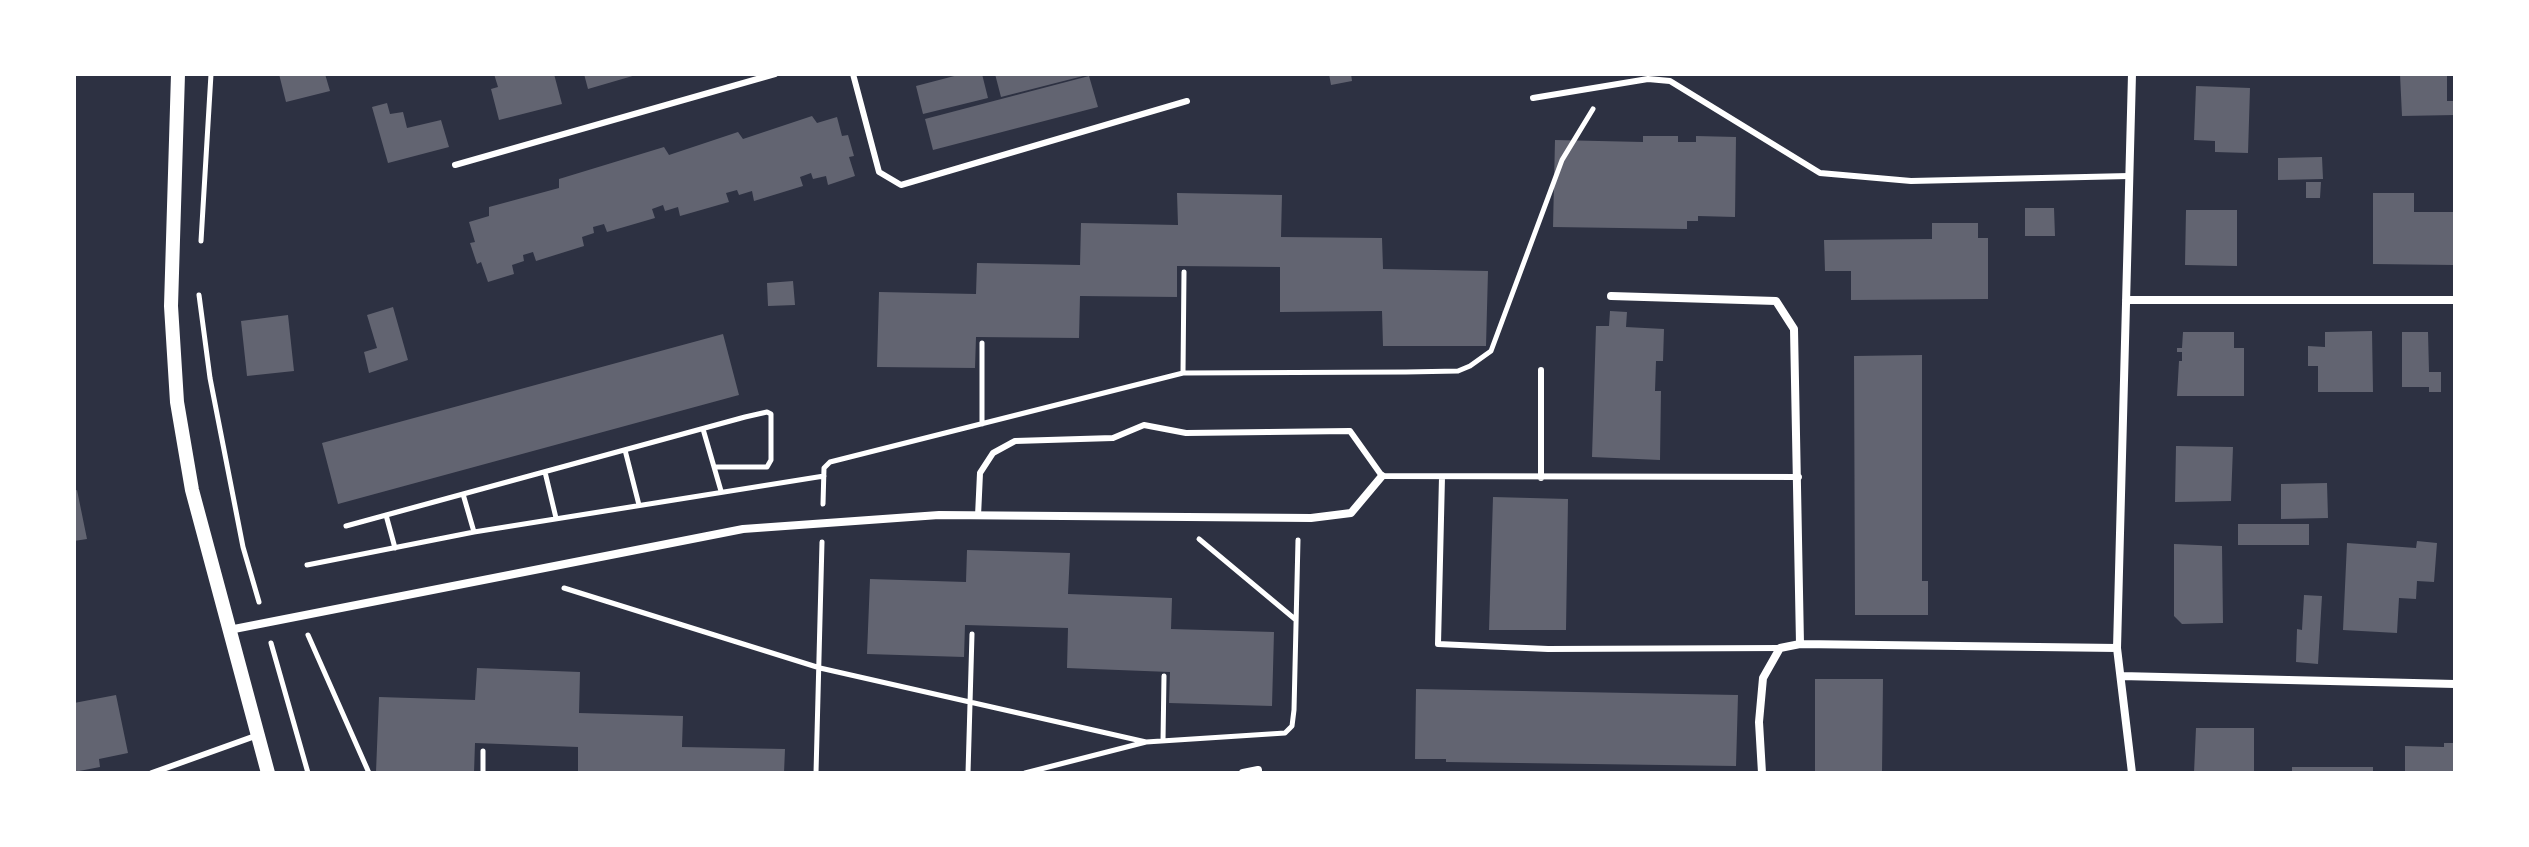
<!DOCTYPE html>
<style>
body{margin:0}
#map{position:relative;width:2529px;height:847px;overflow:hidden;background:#2d3142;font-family:Roboto,sans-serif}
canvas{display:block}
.frame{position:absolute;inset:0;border:76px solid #fff;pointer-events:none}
</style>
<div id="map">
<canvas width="2529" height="847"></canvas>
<div class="frame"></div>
</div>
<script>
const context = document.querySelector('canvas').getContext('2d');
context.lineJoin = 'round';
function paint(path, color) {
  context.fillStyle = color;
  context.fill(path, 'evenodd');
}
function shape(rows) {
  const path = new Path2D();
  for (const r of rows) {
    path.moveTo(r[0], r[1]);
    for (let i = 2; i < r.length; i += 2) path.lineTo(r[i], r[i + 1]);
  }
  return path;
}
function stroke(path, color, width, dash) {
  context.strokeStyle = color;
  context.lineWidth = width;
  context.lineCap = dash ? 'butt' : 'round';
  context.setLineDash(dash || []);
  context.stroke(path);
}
paint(shape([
 [279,74,325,74,330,91,286,102],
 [494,74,554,74,562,104,499,120,491,89,498,87],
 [584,74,636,74,636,75,588,89],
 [962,74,982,74,988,98,923,114,916,86],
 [995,74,1086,74,1087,75,1001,97],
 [1329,74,1351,74,1352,81,1331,85],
 [2400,74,2447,74,2447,101,2455,101,2455,115,2402,116],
 [1089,76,1098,107,933,150,925,119],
 [2196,86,2250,88,2248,153,2215,152,2215,141,2194,140],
 [387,103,390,114,403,112,407,128,441,120,449,147,388,163,372,107],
 [812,116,817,123,837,117,842,136,848,135,854,156,849,157,855,176,828,185,826,176,813,179,811,173,800,177,803,186,754,201,752,191,739,195,737,190,726,193,729,202,680,216,678,207,665,211,663,205,652,209,655,218,607,232,604,224,593,227,594,233,582,237,584,246,536,261,533,252,523,255,524,261,512,265,514,274,488,282,481,262,477,264,470,243,475,242,469,222,489,216,489,207,559,188,559,179,664,147,669,155,738,132,743,139],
 [1643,136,1678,136,1678,142,1696,142,1696,136,1736,137,1735,217,1698,216,1698,221,1687,221,1687,229,1553,227,1555,140,1643,142],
 [2322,157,2323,179,2278,180,2278,158],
 [2306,182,2321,182,2320,198,2306,198],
 [1177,193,1282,195,1281,237,1382,238,1383,269,1488,271,1486,346,1383,346,1382,311,1280,312,1280,267,1177,266,1177,297,1080,296,1079,338,976,337,975,368,877,367,879,292,976,294,977,263,1080,265,1081,223,1178,225],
 [2373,193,2414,193,2414,212,2455,212,2454,265,2373,264],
 [2025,208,2054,208,2055,236,2025,236],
 [2186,210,2237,210,2237,266,2185,265],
 [1932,223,1978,223,1978,238,1988,238,1988,299,1851,300,1851,271,1825,271,1824,240,1932,239],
 [793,281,795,305,768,306,767,283],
 [393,307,408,360,369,373,364,352,377,348,367,315],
 [1610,311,1627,312,1626,327,1664,329,1663,361,1656,361,1655,391,1661,391,1660,460,1592,457,1596,326,1609,326],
 [288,315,294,371,247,376,241,321],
 [2372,331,2373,392,2318,392,2318,366,2308,366,2308,346,2325,347,2325,332],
 [2183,332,2234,332,2234,348,2244,348,2244,396,2177,396,2179,361,2182,361,2182,352,2177,352,2177,348,2182,348],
 [2402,332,2428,332,2429,372,2441,372,2441,392,2429,392,2429,387,2402,387],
 [723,334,739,395,338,504,322,443],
 [1922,355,1922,581,1928,581,1928,615,1855,615,1854,356],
 [2176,446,2233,447,2231,501,2175,502],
 [2327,483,2328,518,2281,519,2281,484],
 [77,490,87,539,74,541,74,491],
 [1493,497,1568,499,1566,630,1489,630],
 [2238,524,2309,524,2309,545,2238,545],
 [2417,541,2437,543,2434,582,2417,581,2416,599,2399,598,2397,633,2343,630,2347,543,2416,548],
 [2174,544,2222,546,2223,623,2182,624,2174,616],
 [967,550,1070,553,1068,594,1172,598,1171,629,1274,632,1272,706,1169,703,1170,672,1067,668,1068,628,965,625,964,657,867,654,870,579,966,582],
 [2304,595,2322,596,2318,664,2296,662,2297,629,2302,630],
 [477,668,580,672,579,713,683,716,682,747,785,749,784,773,578,773,578,747,475,743,474,773,376,772,379,697,475,700],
 [1815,679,1883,679,1882,773,1815,773],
 [1416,689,1738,695,1736,766,1446,762,1446,759,1415,759],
 [116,695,128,753,99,759,100,767,74,772,74,703],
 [2196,728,2254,728,2254,773,2194,773],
 [2444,743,2455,743,2455,773,2405,773,2405,746,2444,747],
 [2292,767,2373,767,2373,773,2292,773]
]), '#626471');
stroke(shape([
 [201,241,211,74],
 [199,295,210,378,243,547,259,602],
 [1183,373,1184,272],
 [982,424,982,343],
 [703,429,721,491],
 [625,450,639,505],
 [545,472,556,518],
 [463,494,474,532],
 [823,504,824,468,830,462,1183,373,1406,372,1458,371,1470,366,1491,351,1562,160,1593,109],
 [386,515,395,548],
 [346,526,745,417,767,412,771,414,771,460,767,467,714,467],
 [1199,539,1296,620],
 [307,565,474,532,824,476],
 [564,588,820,668,1146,742],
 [308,635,369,773],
 [271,643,308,773],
 [1163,741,1164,676],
 [483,773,483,751],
 [816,773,822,542],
 [968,773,972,634],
 [1025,773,1146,742,1285,733,1292,726,1294,710,1298,540]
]), '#fff', 5);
stroke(shape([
 [853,74,879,172,901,185,1187,101],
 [1533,98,1648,79,1670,81,1820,173,1911,181,2129,176],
 [455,165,775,74],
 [1442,477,1438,644,1548,649,1780,648],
 [1541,478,1541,370],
 [978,516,980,473,993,453,1015,441,1113,438,1144,425,1186,433,1350,431,1382,476,1799,477],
 [152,773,258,735]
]), '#fff', 6);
stroke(shape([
 [2132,74,2117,648,2132,773],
 [1611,296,1776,301,1794,329,1800,644,1780,648,1763,678,1759,722,1762,773],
 [2126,300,2455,300],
 [229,630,743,529,939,515,1311,518,1351,513,1382,476],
 [1800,644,2117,648],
 [2121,676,2455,684],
 [1243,773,1258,770]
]), '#fff', 8);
stroke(shape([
 [178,74,171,306,177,402,192,490,268,773]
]), '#fff', 14);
</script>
